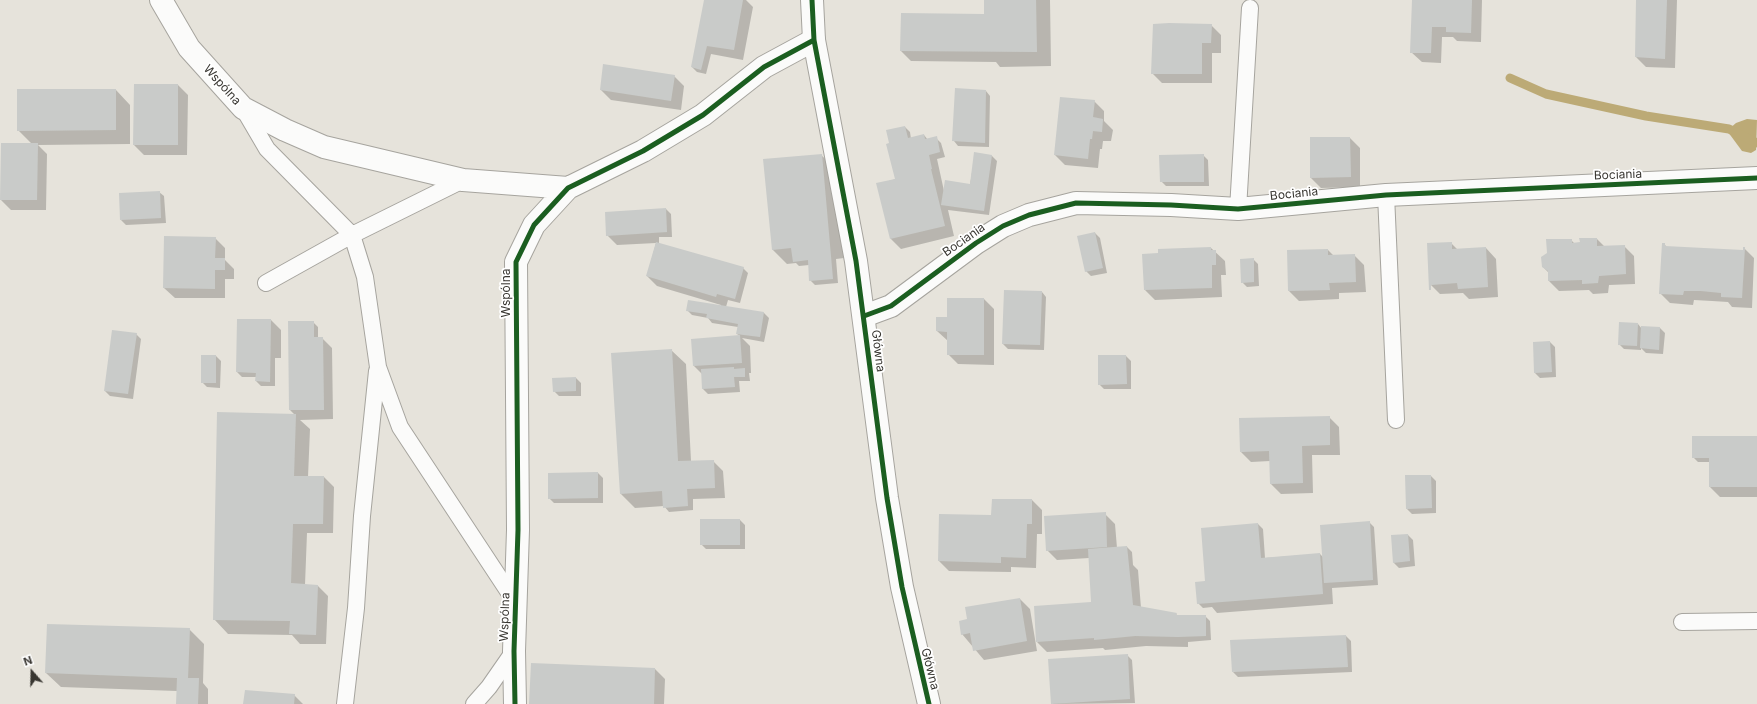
<!DOCTYPE html>
<meta charset="utf-8">
<style>
body{margin:0}
#map{position:relative;width:1757px;height:704px;overflow:hidden;background:#e6e3db;font-family:Inter,sans-serif}
canvas{display:block}
.north{position:absolute;left:12px;top:652px;width:40px;height:40px;-webkit-text-stroke:3px #fff;paint-order:stroke;rotate:340deg;font-size:11px;font-weight:700;line-height:16px;text-align:center;color:#383631}
.north::after{content:'';display:block;margin:auto;width:14px;height:18px;background:#383631;clip-path:polygon(50% 0,100% 100%,50% 72%,0 100%)}
</style>
<div id="map">
<canvas width="1757" height="704"></canvas>
<div class="north">N</div>
</div>
<script>
const context = document.querySelector('canvas').getContext('2d');
context.lineJoin = 'round';
function paint(path, color) {
  context.fillStyle = color;
  context.fill(path, 'evenodd');
}
function shape(rows) {
  const path = new Path2D();
  for (const r of rows) {
    path.moveTo(r[0], r[1]);
    for (let i = 2; i < r.length; i += 2) path.lineTo(r[i], r[i + 1]);
  }
  return path;
}
function stroke(path, color, width, dash) {
  context.strokeStyle = color;
  context.lineWidth = width;
  context.lineCap = dash ? 'butt' : 'round';
  context.setLineDash(dash || []);
  context.stroke(path);
}
function write(font, color, halo, rows, align = 'center') {
  context.font = font + ' Inter,sans-serif';
  context.lineWidth = 3.5;
  context.setLineDash([]);
  context.textBaseline = 'middle';
  context.strokeStyle = halo;
  context.fillStyle = color;
  for (const [text, x, y, turn = 0] of rows) {
    context.save();
    context.translate(x, y);
    context.rotate((+turn || 0) * Math.PI / 180);
    context.textAlign = isNaN(turn) ? turn : align;
    if (halo) context.strokeText(text, 0, 0);
    context.fillText(text, 0, 0);
    context.restore();
  }
}
paint(shape([
 [1747,119,1757,120,1756,150,1751,153,1742,151,1728,132,1729,129,1736,123]
]), '#bcaa76');
paint(shape([
 [705,0,746,0,753,7,743,60,711,54,706,74,697,72,692,67],
 [985,0,1050,0,1051,66,1000,67,996,62,911,61,901,51,985,17],
 [1413,0,1482,0,1481,42,1457,41,1453,37,1442,37,1441,63,1422,62,1411,52],
 [1637,0,1677,0,1675,68,1646,67,1636,57],
 [1211,25,1221,35,1221,53,1212,53,1212,83,1162,83,1152,73],
 [674,76,684,86,681,110,611,100,601,90],
 [178,85,188,95,187,155,144,155,134,145],
 [116,90,130,105,130,144,38,145,47,154,46,210,11,210,1,200,32,144,18,130],
 [986,91,990,96,989,147,958,146,954,141],
 [1094,101,1104,111,1104,121,1113,130,1111,141,1103,141,1102,149,1100,149,1098,168,1065,165,1055,155],
 [905,127,910,132,911,139,924,135,928,140,936,138,941,143,945,157,937,159,944,191,970,185,975,153,992,156,997,161,989,215,948,210,954,236,901,249,891,239,877,184,896,179,891,144],
 [1350,138,1360,148,1360,187,1321,188,1311,178],
 [821,155,836,169,844,258,836,259,838,283,815,285,810,280,809,265,799,266,796,263,787,264,772,249],
 [1203,155,1208,160,1209,186,1166,186,1161,181],
 [159,192,164,196,166,223,126,225,121,220],
 [666,209,671,214,672,237,659,237,659,244,743,268,748,273,740,303,728,300,726,307,764,313,769,318,764,342,742,338,750,346,751,373,749,373,750,381,739,381,740,392,708,394,703,389,702,374,694,366,692,340,740,336,737,334,738,327,712,323,708,318,692,315,688,311,721,306,721,305,657,286,647,276,656,243,617,245,607,235],
 [1095,233,1100,238,1107,273,1091,276,1086,271],
 [215,238,225,248,225,260,234,269,234,279,225,279,225,298,175,298,164,288],
 [1597,239,1604,246,1624,246,1634,256,1635,284,1609,285,1608,293,1593,294,1589,290,1559,291,1549,281,1549,273,1543,267,1571,240,1575,244],
 [1451,243,1458,250,1486,248,1496,259,1498,297,1469,299,1463,293,1440,294,1430,284],
 [1664,244,1667,247,1744,251,1744,248,1754,258,1752,308,1732,307,1728,302,1712,301,1694,300,1693,305,1670,303,1660,293],
 [1211,248,1225,261,1226,275,1221,275,1222,297,1155,300,1145,290],
 [1328,250,1334,256,1354,255,1364,265,1366,292,1339,293,1339,299,1299,301,1289,291],
 [1253,259,1258,264,1259,286,1247,287,1242,282],
 [1042,292,1046,297,1044,350,1008,349,1003,344],
 [948,299,984,299,994,309,994,365,958,364,948,354,948,341,937,331,948,318],
 [271,320,281,330,281,358,275,358,275,386,261,386,256,381,256,377,242,377,237,372],
 [313,322,318,327,318,338,322,338,332,348,333,419,300,420,310,429,308,477,324,477,334,487,333,533,307,533,305,585,318,586,328,596,326,644,300,644,292,635,228,634,214,619,295,415,290,410],
 [1638,324,1642,329,1660,328,1665,333,1663,354,1646,353,1641,348,1641,350,1624,349,1619,344],
 [136,334,141,339,133,399,110,396,105,391],
 [1550,342,1555,347,1556,377,1540,378,1535,373,1534,343],
 [671,350,686,364,691,461,713,461,723,471,725,498,693,499,693,510,669,512,664,506,635,508,621,494,612,354],
 [216,356,221,361,220,388,207,387,202,382],
 [1126,356,1131,361,1131,389,1104,389,1099,384],
 [576,378,581,383,581,396,559,396,554,391],
 [1329,417,1339,427,1340,455,1312,455,1313,493,1281,494,1271,484,1270,461,1251,462,1241,452],
 [1757,437,1757,497,1720,497,1710,487,1710,462,1698,462,1693,457],
 [549,473,598,473,603,478,603,503,554,503,549,498],
 [1431,476,1436,481,1436,513,1412,514,1407,509],
 [1032,500,1042,510,1042,534,1037,534,1036,568,1011,567,1011,572,949,571,939,561,992,516],
 [1105,514,1115,524,1117,548,1127,547,1132,552,1133,565,1138,570,1141,608,1176,614,1178,616,1205,616,1210,621,1211,640,1188,642,1188,647,1146,646,1105,650,1103,648,1047,652,1037,642,1092,603,1089,558,1057,560,1047,550],
 [740,520,745,525,745,549,706,549,701,544],
 [1369,522,1374,527,1378,585,1332,588,1333,604,1217,613,1212,607,1203,608,1198,603,1204,582,1258,524,1263,529,1265,558,1320,554,1323,557],
 [1408,535,1413,540,1415,566,1399,568,1394,563,1392,536],
 [1020,599,1030,609,1037,651,984,660,962,634],
 [189,629,204,644,203,683,208,689,208,704,177,704,177,691,61,687,46,673],
 [1346,636,1351,641,1352,672,1238,677,1233,672],
 [1127,655,1132,660,1135,703,1052,704],
 [655,669,665,679,664,704,530,704],
 [294,695,303,704,244,704]
]), '#0003');
stroke(shape([
 [1510,78,1546,94,1646,116,1729,129,1757,143]
]), '#bcaa76', 9);
paint(shape([
 [704,0,743,0,734,50,707,46,701,70,691,67],
 [984,0,1036,0,1037,52,900,51,901,13,984,14],
 [1412,0,1472,0,1471,33,1446,32,1446,27,1432,27,1431,53,1410,53],
 [1636,0,1667,0,1665,59,1635,57],
 [1169,23,1212,24,1211,43,1202,43,1202,74,1151,74,1153,24],
 [603,64,675,75,671,101,600,90],
 [134,84,178,84,178,145,133,145],
 [955,88,986,90,985,143,952,141],
 [17,89,116,89,116,130,17,131],
 [1060,97,1095,100,1093,117,1103,119,1102,132,1093,131,1092,139,1090,139,1088,159,1054,155],
 [905,126,908,138,924,134,925,139,937,136,940,152,929,155,932,169,931,169,945,226,890,239,876,183,895,179,886,144,889,143,886,130],
 [1310,137,1350,137,1351,177,1310,178],
 [1,143,38,143,37,200,0,200],
 [974,152,992,155,984,211,941,205,945,180,970,184],
 [822,154,833,279,809,281,808,260,793,262,791,248,772,250,763,159],
 [1204,154,1204,182,1160,182,1159,155],
 [160,191,161,218,120,220,119,193],
 [666,208,667,232,606,236,605,212],
 [1095,232,1103,268,1085,272,1077,236],
 [164,236,216,237,215,258,225,258,225,270,215,270,215,289,163,288],
 [1579,238,1597,238,1597,246,1625,245,1626,274,1599,276,1598,283,1582,284,1582,280,1548,281,1548,271,1542,267,1541,257,1547,253,1546,239,1572,239,1572,243,1580,242],
 [656,242,744,267,735,299,717,294,716,297,646,276],
 [1452,242,1452,249,1486,247,1488,287,1458,289,1457,283,1431,285,1431,290,1429,290,1427,243],
 [1662,243,1665,243,1665,246,1743,250,1743,247,1745,247,1742,298,1721,297,1721,293,1701,291,1684,291,1683,295,1659,294],
 [1211,247,1211,250,1216,250,1216,265,1212,265,1212,288,1144,290,1142,254,1158,253,1158,249],
 [1328,249,1328,255,1355,254,1356,282,1329,283,1330,290,1288,291,1287,250],
 [1254,258,1254,282,1241,283,1240,259],
 [1004,290,1042,291,1040,345,1002,344],
 [947,298,984,298,984,355,947,355,947,332,936,331,936,317,947,317],
 [688,300,764,312,760,337,736,334,738,324,706,318,707,314,686,311],
 [237,319,271,319,270,382,255,381,256,373,236,372],
 [288,321,314,321,314,337,323,337,324,410,289,410],
 [1619,322,1638,323,1637,346,1618,345],
 [1641,326,1660,327,1659,350,1640,348],
 [112,330,137,333,128,394,104,391],
 [740,335,742,363,693,366,691,339],
 [1550,341,1552,372,1534,373,1533,342],
 [672,349,678,461,714,460,715,488,687,489,688,506,663,508,662,491,620,494,611,353],
 [201,355,216,355,216,383,201,383],
 [1098,355,1126,355,1127,384,1098,385],
 [734,367,734,369,745,368,745,377,734,377,735,387,702,389,701,369],
 [576,377,576,391,553,392,552,378],
 [217,412,296,414,294,476,324,476,323,524,293,524,291,583,318,585,316,635,289,634,290,621,213,620],
 [1330,416,1330,445,1302,446,1303,483,1270,484,1269,451,1240,452,1239,418],
 [1692,436,1757,436,1757,487,1709,487,1709,458,1692,458],
 [598,472,598,498,548,499,548,473],
 [1405,475,1431,475,1432,508,1406,509],
 [992,499,1032,499,1032,524,1027,524,1026,558,1001,557,1001,563,938,561,939,514,991,515],
 [1106,512,1107,547,1046,551,1044,516],
 [700,519,740,519,740,545,700,545],
 [1370,521,1373,580,1324,583,1320,525],
 [1258,523,1261,558,1320,553,1323,594,1197,604,1195,582,1205,581,1201,528],
 [1408,534,1410,561,1393,563,1391,535],
 [1127,546,1133,605,1177,613,1176,615,1206,615,1206,636,1178,637,1135,636,1094,640,1094,638,1036,642,1034,606,1091,602,1088,549],
 [1020,598,1027,641,973,651,970,633,961,635,959,621,967,619,965,607],
 [47,624,190,628,188,678,199,678,198,704,176,704,177,678,45,673],
 [1346,635,1348,667,1232,672,1230,640],
 [1128,654,1130,699,1051,704,1048,659],
 [531,663,655,668,654,704,529,704],
 [245,690,295,694,294,704,243,704]
]), '#c9cbc9');
const service = shape([
 [243,108,267,149,352,235,365,277,378,367,400,427,516,603],
 [1386,195,1396,420],
 [1238,209,1250,8],
 [266,283,352,235,463,180],
 [1682,622,1757,621],
 [345,704,356,608,362,516,377,371],
 [474,704,489,687,514,651]
]);
const minor = shape([
 [161,0,189,48,243,108,285,130,324,147,463,180,568,188],
 [864,316,891,306,976,243,1003,226,1029,215,1076,203,1171,205,1238,209,1386,195,1757,178],
 [515,704,514,651,518,530,516,262,534,225,568,188,643,151,703,115,764,67,814,40]
]);
const tertiary = shape([
 [812,0,814,40,856,261,887,498,902,587,929,704]
]);
stroke(service, '#a6a49e', 18);
stroke(minor, '#a6a49e', 24);
stroke(tertiary, '#a6a49e', 24);
stroke(service, '#fbfbfa', 16);
stroke(minor, '#fbfbfa', 22);
stroke(tertiary, '#fbfbfa', 22);
stroke(shape([
 [812,0,814,40,856,261,887,498,902,587,929,704],
 [864,316,891,306,976,243,1003,226,1029,215,1076,203,1171,205,1238,209,1386,195,1757,178],
 [515,704,514,651,518,530,516,262,534,225,568,188,643,151,703,115,764,67,814,40]
]), '#1b5e20', 5);
write('12px', '#383631', '#fff', [
 ["Wspólna",222,85,48],
 ["Bociania",1618,175,-2],
 ["Bociania",1294,194,-6],
 ["Bociania",964,240,-35],
 ["Wspólna",506,293,-90],
 ["Główna",878,351,83],
 ["Wspólna",505,617,-88],
 ["Główna",930,669,76]
]);
</script>
